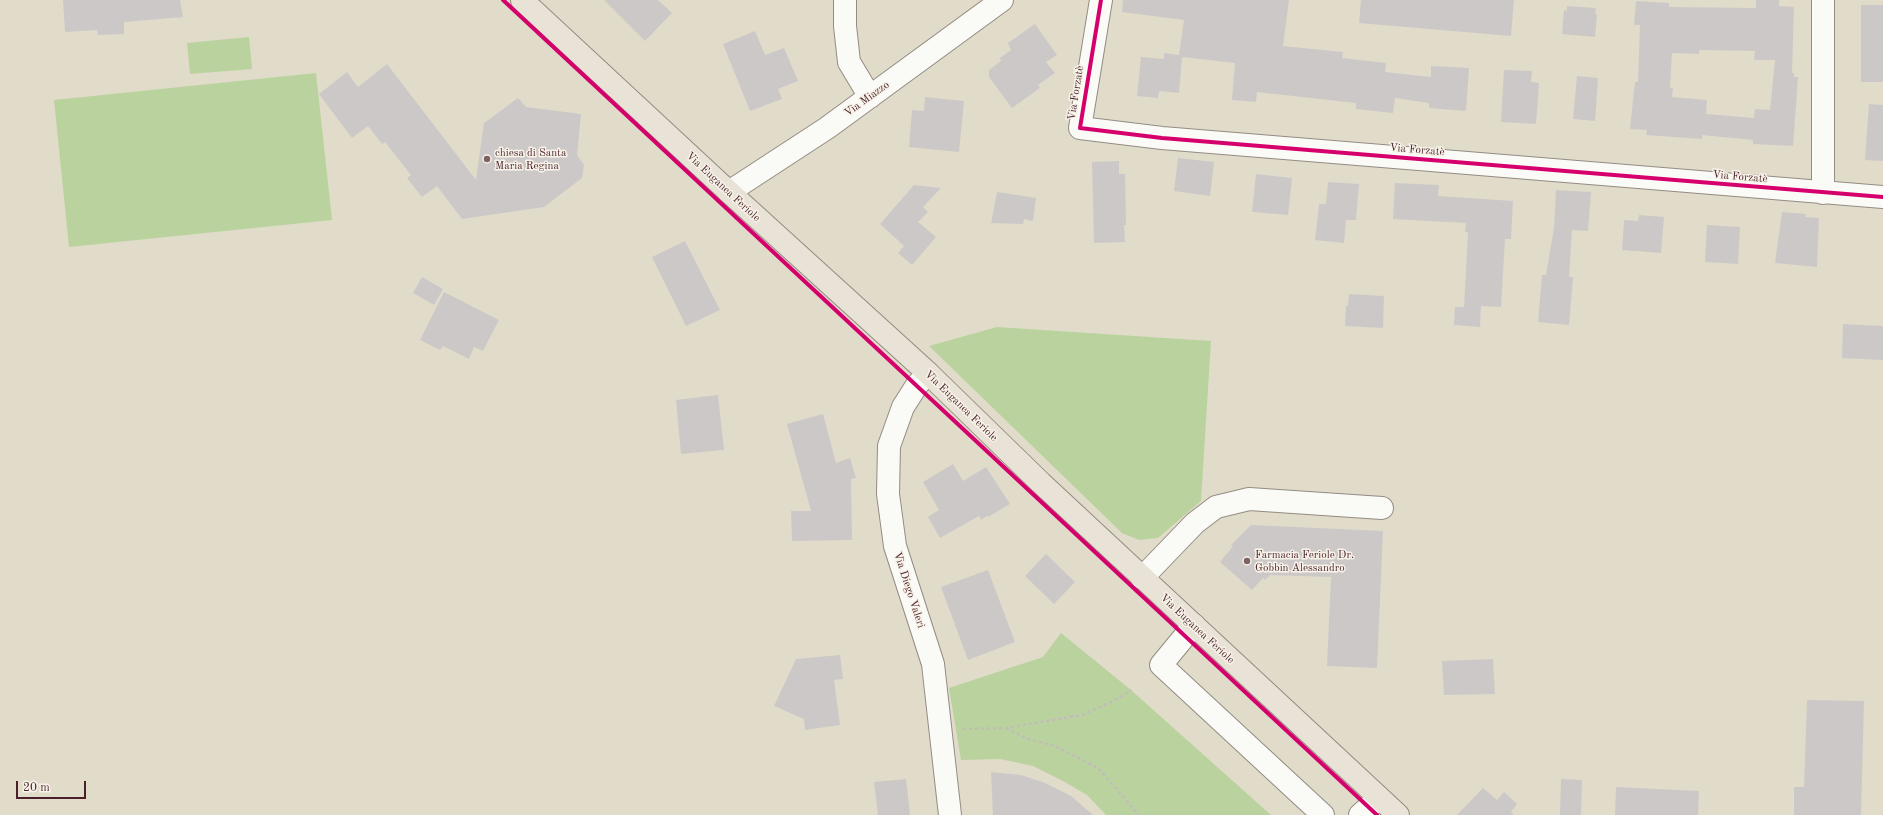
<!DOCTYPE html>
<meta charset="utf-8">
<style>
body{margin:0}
#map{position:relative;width:1883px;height:815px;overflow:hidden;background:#e0dcc9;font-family:"Old Standard TT",serif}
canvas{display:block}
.scale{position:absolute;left:16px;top:781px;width:70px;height:18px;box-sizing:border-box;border:2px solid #4a1f2b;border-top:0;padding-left:5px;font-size:12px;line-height:14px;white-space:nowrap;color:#4a1f2b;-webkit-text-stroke:3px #f7f3e8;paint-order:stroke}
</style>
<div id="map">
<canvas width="1883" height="815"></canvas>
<div class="scale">20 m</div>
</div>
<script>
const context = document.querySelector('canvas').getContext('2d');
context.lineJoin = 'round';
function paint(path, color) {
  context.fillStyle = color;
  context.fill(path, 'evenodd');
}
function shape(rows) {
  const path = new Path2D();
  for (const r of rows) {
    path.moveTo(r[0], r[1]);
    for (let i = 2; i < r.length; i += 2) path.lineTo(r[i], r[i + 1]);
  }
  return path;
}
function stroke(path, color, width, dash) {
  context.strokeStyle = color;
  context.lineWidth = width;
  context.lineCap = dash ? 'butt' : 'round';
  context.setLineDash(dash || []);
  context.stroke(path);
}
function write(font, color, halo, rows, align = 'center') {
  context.font = font + ' "Old Standard TT",serif';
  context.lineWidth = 3;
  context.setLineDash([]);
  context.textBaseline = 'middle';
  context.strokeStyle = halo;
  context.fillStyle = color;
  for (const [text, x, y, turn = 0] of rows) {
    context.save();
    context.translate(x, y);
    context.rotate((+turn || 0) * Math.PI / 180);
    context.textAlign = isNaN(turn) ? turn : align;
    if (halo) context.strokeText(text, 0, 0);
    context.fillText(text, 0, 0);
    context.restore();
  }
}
paint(shape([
 [249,37,252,69,190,74,187,43],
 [316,73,332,220,69,247,54,100],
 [997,327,1211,341,1201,501,1158,538,1139,540,1122,533,929,346],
 [1061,633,1131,690,1271,815,1106,815,1087,795,1063,781,1033,766,1000,759,961,760,949,688,1043,657]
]), '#bad39e');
paint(shape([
 [63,0,180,0,183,17,124,22,124,34,98,35,97,30,65,32],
 [604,0,658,0,672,13,645,41],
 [1123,0,1289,0,1283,46,1343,52,1342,58,1386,63,1385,72,1431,77,1431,66,1469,68,1466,111,1429,108,1429,103,1395,98,1393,113,1356,109,1356,103,1257,92,1256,102,1232,100,1235,63,1182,57,1179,93,1159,91,1158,98,1137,96,1141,57,1164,59,1164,53,1179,55,1184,20,1122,12],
 [1361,0,1514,0,1511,36,1359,23],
 [1756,0,1779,0,1779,6,1794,7,1792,73,1794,73,1794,77,1798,77,1793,146,1753,144,1753,140,1702,135,1702,139,1646,135,1647,130,1630,129,1635,82,1638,82,1640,25,1634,25,1636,1,1669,3,1669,7,1756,8],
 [1699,50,1755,51,1754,60,1775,60,1770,110,1755,109,1754,118,1706,114,1707,100,1672,97,1673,88,1670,88,1672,53,1699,54],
 [1861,5,1883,5,1883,82,1861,82],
 [1567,6,1596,8,1595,14,1597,14,1595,37,1562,34,1564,10,1567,11],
 [1035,24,1057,55,1046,62,1055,73,1038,85,1040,88,1012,108,989,77,989,70,1001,61,1000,58,1011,50,1008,43],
 [755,31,765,55,784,48,798,81,778,89,782,99,750,111,723,44],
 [387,64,476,180,484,123,518,98,526,107,581,114,577,155,584,165,582,178,544,207,462,219,437,186,422,197,407,178,411,175,385,142,382,144,368,126,352,138,319,94,347,72,358,87],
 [1504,70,1532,71,1531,82,1539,83,1536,124,1501,122],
 [1577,76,1598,78,1595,121,1573,119],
 [925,97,964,101,959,152,909,147,912,110,924,111],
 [1869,104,1883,105,1883,161,1865,160],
 [1178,158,1214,162,1210,196,1174,191],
 [1119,161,1119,174,1125,174,1126,225,1124,225,1125,242,1094,243,1092,162],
 [1256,174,1292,178,1288,215,1252,212],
 [1328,182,1359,184,1356,220,1346,220,1344,243,1315,240,1319,204,1326,204],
 [1395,183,1439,185,1438,196,1513,201,1511,239,1505,239,1501,307,1481,306,1480,327,1454,325,1455,307,1464,307,1468,232,1465,232,1466,223,1393,219],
 [914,185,941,188,923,207,928,212,918,222,936,237,912,265,898,253,904,246,880,224],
 [1556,190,1591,192,1588,231,1572,230,1569,277,1573,277,1569,325,1538,322,1542,275,1546,275,1554,228],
 [997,192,1036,198,1033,221,1024,219,1023,224,991,223],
 [1782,212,1806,214,1805,217,1819,218,1817,267,1775,263],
 [1639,215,1664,217,1661,253,1622,250,1624,220,1638,221],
 [1707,225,1740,227,1738,264,1705,262],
 [685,241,720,310,686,326,652,257],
 [422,277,443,289,434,305,413,293],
 [444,292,499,320,483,351,474,347,469,359,443,346,440,350,420,340],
 [1349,294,1384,296,1383,328,1345,326,1346,306,1348,306],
 [1843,324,1883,326,1883,360,1842,358],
 [718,395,724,450,681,454,676,400],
 [823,414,836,463,850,458,856,478,851,479,852,540,792,541,791,511,811,511,787,424],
 [953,464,963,481,986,467,1010,504,988,517,987,516,981,520,979,516,940,538,928,517,939,510,923,482],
 [1251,525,1383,531,1377,668,1327,666,1331,577,1270,575,1265,580,1263,578,1252,590,1220,562,1233,546,1231,545],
 [1046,554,1075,582,1054,604,1025,576],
 [988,570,1015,642,968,660,941,587],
 [840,655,843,679,834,680,840,725,805,730,804,719,774,706,796,659],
 [1493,659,1495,694,1444,695,1442,661],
 [1807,700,1864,701,1861,815,1794,815,1794,787,1804,787],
 [991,772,1021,775,1045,783,1071,796,1093,815,993,815],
 [906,779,910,815,878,815,874,782],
 [1561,779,1582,780,1581,815,1560,815],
 [1616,787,1699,791,1698,815,1615,815],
 [1483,788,1497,800,1504,792,1517,804,1511,812,1514,815,1457,815]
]), '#cdc8c8');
const minor = shape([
 [845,0,845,26,849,62,870,97],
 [1101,0,1080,128,1162,138,1883,197],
 [729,192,827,128,1002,0],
 [1823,193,1823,0],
 [928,373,917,385,903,407,889,446,888,494,895,546,933,664,950,815],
 [1142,578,1195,523,1216,507,1249,499,1382,508],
 [1194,625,1161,665,1323,815],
 [1360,815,1379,798]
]);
const major = shape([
 [522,0,729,192,928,373,1041,483,1398,815]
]);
stroke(minor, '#948b83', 24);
stroke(major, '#948b83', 24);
stroke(shape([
 [1006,728,1028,739,1055,746,1098,768,1139,815],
 [963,729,1006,728,1082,715,1115,700,1131,690]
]), '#c1bcba', 2.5, [3, 3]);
stroke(minor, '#fafaf7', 22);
stroke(major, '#e9e2d6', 22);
stroke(shape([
 [503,0,1377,815],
 [1101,0,1080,128,1162,138,1883,197]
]), '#d6006c', 4);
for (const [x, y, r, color] of [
 [487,159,4,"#7e6162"],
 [1247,561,4,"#7e6162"]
]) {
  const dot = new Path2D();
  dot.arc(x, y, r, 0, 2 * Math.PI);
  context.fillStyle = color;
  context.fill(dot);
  stroke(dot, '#f7f3e8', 1.5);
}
write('11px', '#4a1f2b', '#f7f3e8', [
 ["Via Forzatè",1076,93,-81],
 ["Via Miazzo",867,99,-36],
 ["Via Forzatè",1417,150,5],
 ["Via Forzatè",1740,177,5],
 ["Via Euganea Feriole",723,187,43],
 ["Via Euganea Feriole",961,406,44],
 ["Via Diego Valeri",909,590,72],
 ["Via Euganea Feriole",1197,629,43]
]);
write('11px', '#4a1f2b', '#f7f3e8', [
 ["chiesa di Santa",495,153],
 ["Maria Regina",495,166],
 ["Farmacia Feriole Dr.",1255,555],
 ["Gobbin Alessandro",1255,568]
], 'left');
</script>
